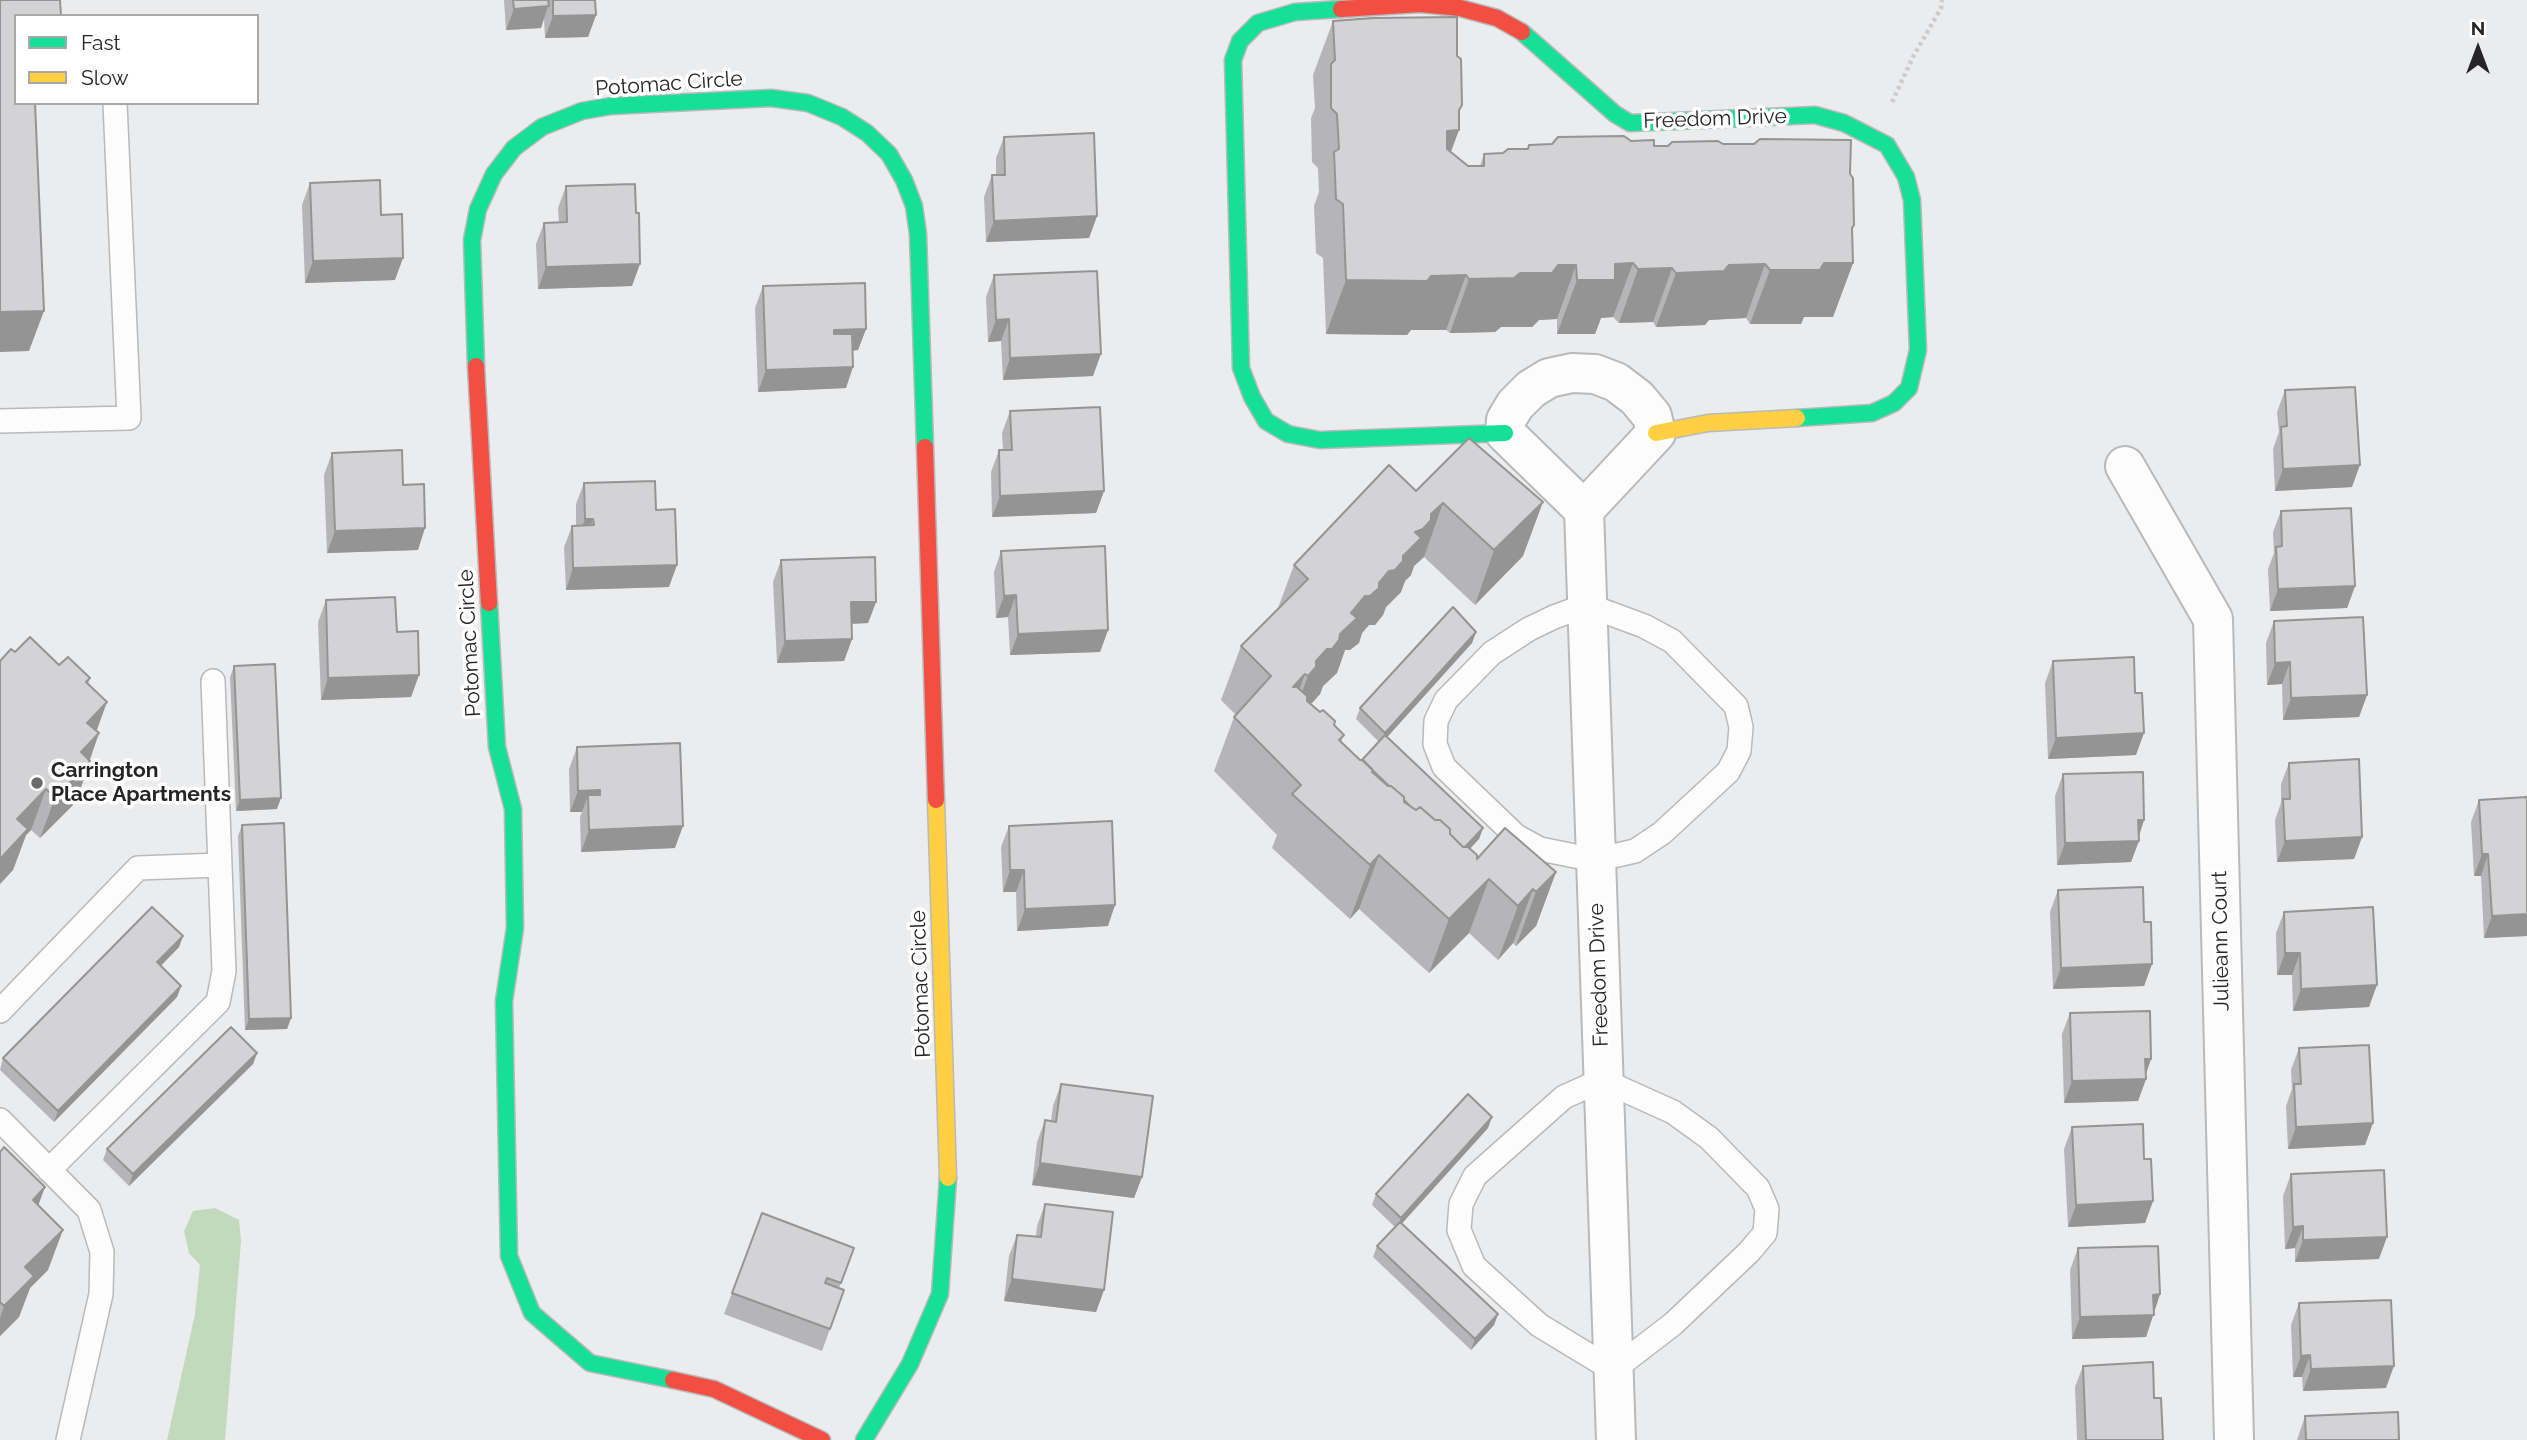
<!DOCTYPE html>
<style>
body{margin:0}
#map{position:relative;width:2527px;height:1440px;overflow:hidden;background:#ebecee;font-family:Raleway,sans-serif}
canvas{display:block}
.legend{position:absolute;left:14px;top:14px;width:245px;height:91px;box-sizing:border-box;background:#fff;border:2px solid #a8a8a9;margin:0;padding:9px 12px;list-style:none;font-size:21px;color:#252527}
.legend li{display:flex;align-items:center;gap:14px;height:35px}
.legend b{width:35px;border:2px solid #a8a8a9}
.north{position:absolute;left:2443px;top:14px;width:70px;height:70px;-webkit-text-stroke:5px #fff;paint-order:stroke;rotate:0deg;font-size:19px;font-weight:700;line-height:28px;text-align:center;color:#252527}
.north::after{content:'';display:block;margin:auto;width:24px;height:32px;background:#252527;clip-path:polygon(50% 0,100% 100%,50% 72%,0 100%)}
</style>
<div id="map">
<canvas width="2527" height="1440"></canvas>
<ul class="legend">
<li><b style="height:9px;background:#16e098"></b>Fast</li>
<li><b style="height:9px;background:#ffcf43"></b>Slow</li>
</ul>
<div class="north">N</div>
</div>
<script>
const context = document.querySelector('canvas').getContext('2d');
context.lineJoin = 'round';
function paint(path, color) {
  context.fillStyle = color;
  context.fill(path, 'evenodd');
}
function shape(rows) {
  const path = new Path2D();
  for (const r of rows) {
    path.moveTo(r[0], r[1]);
    for (let i = 2; i < r.length; i += 2) path.lineTo(r[i], r[i + 1]);
  }
  return path;
}
function stroke(path, color, width, dash) {
  context.strokeStyle = color;
  context.lineWidth = width;
  context.lineCap = dash ? 'butt' : 'round';
  context.setLineDash(dash || []);
  context.stroke(path);
}
function write(font, color, halo, rows, align = 'center') {
  context.font = font + ' Raleway,sans-serif';
  context.lineWidth = 7;
  context.setLineDash([]);
  context.textBaseline = 'middle';
  context.strokeStyle = halo;
  context.fillStyle = color;
  for (const [text, x, y, turn = 0] of rows) {
    context.save();
    context.translate(x, y);
    context.rotate((+turn || 0) * Math.PI / 180);
    context.textAlign = isNaN(turn) ? turn : align;
    if (halo) context.strokeText(text, 0, 0);
    context.fillText(text, 0, 0);
    context.restore();
  }
}
paint(shape([
 [215,1208,239,1220,241,1241,225,1440,167,1440,195,1314,200,1265,189,1253,184,1231,193,1211]
]), '#c2d9bc');
const lane = shape([
 [0,421,129,418,115,103],
 [1587,605,1644,626,1672,641,1736,706,1741,727,1739,751,1728,772,1662,833,1635,851,1595,860,1540,849,1516,836,1444,767,1435,744,1436,721,1446,700,1492,653,1529,629,1554,617,1587,605],
 [0,1011,138,868,220,865],
 [1602,1080,1673,1112,1709,1138,1758,1188,1767,1209,1765,1233,1749,1252,1673,1324,1613,1370,1539,1325,1474,1266,1459,1230,1461,1204,1475,1176,1564,1097,1602,1080],
 [0,1120,89,1210,102,1252,101,1294,68,1440],
 [49,1170,218,1002,224,971,213,681]
]);
const street = shape([
 [2125,466,2213,619,2234,1440],
 [1584,510,1656,433,1652,416,1637,398,1616,382,1595,374,1572,373,1549,378,1531,389,1515,405,1506,420,1505,433,1584,510,1616,1440]
]);
const fast = shape([
 [1341,9,1295,12,1258,23,1240,41,1233,60,1241,368,1252,397,1266,421,1288,434,1320,440,1505,433],
 [1522,32,1615,114,1630,123,1815,115,1844,123,1887,145,1906,177,1912,200,1918,350,1909,388,1894,403,1872,413,1797,418],
 [476,366,472,240,478,209,494,174,514,148,542,127,582,111,611,106,771,98,808,103,842,117,867,133,889,154,904,180,914,206,918,234,925,447],
 [489,603,497,747,513,809,515,928,504,1001,509,1256,532,1313,590,1363,673,1380],
 [864,1440,910,1364,940,1294,948,1178]
]);
const slow = shape([
 [1656,433,1708,423,1797,418],
 [936,800,948,1178]
]);
const jam = shape([
 [1341,9,1420,4,1460,8,1497,18,1522,32],
 [476,366,489,603],
 [925,447,936,800],
 [673,1380,714,1389,822,1440]
]);
stroke(lane, '#b8b9ba', 26);
stroke(street, '#b8b9ba', 42);
stroke(fast, '#b8b9ba', 19);
stroke(slow, '#b8b9ba', 19);
stroke(jam, '#b8b9ba', 19);
stroke(shape([
 [1892,102,1913,57,1941,8,1942,0]
]), '#cccccd', 4.5, [3.5, 3.5]);
stroke(lane, '#fcfcfc', 23);
stroke(street, '#fcfcfc', 38);
stroke(fast, '#16e098', 16);
stroke(slow, '#ffcf43', 16);
stroke(jam, '#f24e42', 16);
paint(shape([
 [504,0,595,0,596,15,588,37,545,38,544,18,541,28,506,30],
 [1333,21,1459,115,1451,152,1468,166,1480,166,1484,154,1503,153,1527,149,1529,145,1631,141,1654,146,1723,144,1850,174,1854,225,1852,230,1853,263,1833,317,1804,317,1801,324,1750,324,1746,318,1709,320,1705,325,1656,327,1653,322,1619,323,1613,317,1601,318,1595,334,1557,334,1557,319,1539,320,1532,327,1501,327,1495,332,1450,333,1446,330,1411,330,1407,335,1326,334,1323,258,1316,253,1314,206,1319,192,1318,168,1312,162,1311,118,1315,108,1313,75],
 [1004,137,1097,216,1089,238,986,242,984,197,992,175,996,175,996,158],
 [310,183,395,280,305,283,302,205],
 [566,186,632,286,538,289,536,244,544,223,559,222,558,208],
 [994,275,1093,376,1003,380,1001,341,988,342,986,297],
 [763,286,866,329,858,350,853,351,846,388,758,392,755,308],
 [2285,390,2352,487,2275,491,2273,449,2279,432,2277,412],
 [1010,411,1104,491,1096,513,992,517,991,472,999,450,1003,450,1002,433],
 [1469,438,1523,556,1475,605,1424,557,1414,566,1411,575,1405,581,1401,592,1386,607,1383,615,1375,625,1369,625,1362,633,1359,643,1350,650,1345,650,1337,673,1323,686,1320,694,1312,703,1310,703,1344,735,1341,742,1360,760,1362,760,1379,742,1356,719,1360,708,1476,632,1472,643,1387,737,1483,828,1479,839,1470,849,1477,859,1556,872,1536,926,1516,946,1513,943,1498,960,1469,933,1429,973,1359,909,1350,919,1272,848,1277,835,1214,771,1234,717,1236,715,1221,700,1241,646,1278,608,1294,565,1416,491],
 [332,453,403,485,418,550,327,553,324,475],
 [584,483,656,510,669,587,566,590,564,547,572,526,576,526,576,504],
 [2281,511,2355,586,2347,608,2270,611,2268,569,2274,553,2273,532],
 [1001,551,1108,630,1100,652,1010,655,1008,617,996,618,994,572],
 [781,560,876,602,868,623,852,624,852,639,844,661,777,663,773,582],
 [326,600,397,632,419,675,411,697,321,700,318,622],
 [2274,621,2367,695,2359,717,2283,720,2282,684,2267,685,2266,643],
 [15,652,59,665,90,678,88,684,96,731,99,733,76,802,40,838,31,830,26,835,13,870,0,884,0,661],
 [2053,661,2135,693,2136,755,2048,759,2045,683],
 [234,666,277,809,236,811,230,677],
 [577,747,675,848,581,852,580,817,582,812,570,812,569,769],
 [2289,763,2362,837,2354,859,2277,862,2275,820,2281,803,2281,784],
 [2063,774,2144,820,2131,862,2057,865,2055,796],
 [2527,797,2527,936,2484,938,2481,876,2474,876,2471,822,2479,800],
 [242,825,291,1018,287,1029,245,1030,238,836],
 [1009,826,1108,926,1017,931,1016,892,1003,892,1001,847],
 [2058,890,2144,922,2152,964,2144,986,2053,989,2050,912],
 [2284,912,2369,1007,2293,1011,2292,975,2277,975,2276,933],
 [183,936,179,947,160,966,181,986,177,997,54,1122,0,1070,3,1058],
 [2070,1013,2151,1059,2146,1074,2146,1079,2138,1101,2064,1103,2062,1034],
 [2299,1048,2373,1123,2365,1145,2288,1149,2286,1106,2292,1089,2291,1070],
 [257,1053,253,1064,129,1186,103,1160,107,1149],
 [1061,1084,1142,1177,1134,1198,1032,1185,1037,1142,1045,1120,1051,1121,1053,1106],
 [2072,1127,2144,1159,2153,1201,2145,1223,2068,1227,2064,1149],
 [1488,1128,1402,1223,1498,1314,1494,1325,1471,1350,1373,1257,1377,1246,1395,1227,1372,1205,1376,1194],
 [0,1152,39,1205,48,1270,30,1288,19,1317,0,1336],
 [2291,1174,2379,1259,2295,1262,2295,1248,2285,1249,2283,1196],
 [1045,1204,1104,1290,1096,1312,1004,1301,1009,1256,1017,1235,1036,1236,1037,1226],
 [762,1213,854,1248,839,1288,844,1290,822,1351,724,1314],
 [2078,1248,2160,1294,2146,1337,2072,1339,2070,1270],
 [2299,1303,2386,1388,2303,1391,2302,1377,2293,1377,2291,1325],
 [2083,1366,2154,1398,2163,1440,2077,1440,2075,1387],
 [2305,1416,2399,1440,2297,1440]
]), '#b5b5b7');
paint(shape([
 [546,0,550,0,541,28,506,30,514,9],
 [596,15,588,37,545,38,553,16],
 [1462,105,1453,130,1459,130,1439,184,1447,131],
 [1097,216,1089,238,986,242,994,221],
 [1854,225,1840,263,1853,263,1833,317,1804,317,1801,324,1750,324,1770,270,1824,263],
 [403,258,395,280,305,283,313,261],
 [1633,263,1613,317,1601,318,1595,334,1557,334,1577,280,1615,264],
 [640,264,632,286,538,289,546,267],
 [1765,264,1746,318,1709,320,1705,325,1656,327,1676,273,1729,265],
 [1558,265,1576,265,1557,319,1539,320,1532,327,1501,327,1495,332,1450,333,1469,279,1520,273],
 [1672,268,1653,322,1619,323,1638,269],
 [1466,275,1446,330,1411,330,1407,335,1326,334,1346,280],
 [44,311,29,351,0,352,0,312],
 [1009,319,1001,341,988,342,996,320],
 [866,329,858,350,826,352,834,330],
 [1101,354,1093,376,1003,380,1010,358],
 [853,367,846,388,758,392,766,370],
 [2360,465,2352,487,2275,491,2283,469],
 [1104,491,1096,513,992,517,1000,496],
 [1543,502,1523,556,1475,605,1494,550],
 [1443,503,1424,557,1414,566,1411,575,1405,581,1401,592,1386,607,1383,615,1375,625,1369,625,1362,633,1359,643,1350,650,1345,650,1337,673,1323,686,1320,694,1312,703,1307,703,1288,730,1308,676,1316,661,1340,634,1351,613,1365,596,1403,556,1415,532,1431,514],
 [585,519,593,519,585,541,577,541],
 [425,528,418,550,327,553,335,531],
 [677,565,669,587,566,590,573,568],
 [2355,586,2347,608,2270,611,2278,589],
 [1016,595,1008,617,996,618,1004,596],
 [851,602,876,602,868,623,843,624],
 [1108,630,1100,652,1010,655,1018,634],
 [1476,632,1472,643,1381,744,1385,733],
 [852,639,844,661,777,663,785,641],
 [2290,662,2282,684,2267,685,2275,663],
 [1305,674,1285,728,1293,687],
 [419,675,411,697,321,700,328,678],
 [2367,695,2359,717,2283,720,2291,698],
 [107,702,94,738,99,733,88,764,90,761,76,802,40,838,55,798,87,723],
 [2144,733,2136,755,2048,759,2056,738],
 [46,789,31,830,26,835,13,870,0,884,0,859,17,819],
 [600,790,592,812,588,795,582,812,570,812,578,791],
 [281,798,277,809,236,811,240,800],
 [2138,820,2144,820,2137,841,2139,841,2131,862,2057,865,2065,843],
 [683,826,675,848,581,852,589,830],
 [1483,828,1479,839,1455,864,1459,853],
 [2362,837,2354,859,2277,862,2285,841],
 [2482,854,2488,854,2481,876,2474,876],
 [1379,855,1359,909,1350,919,1370,865],
 [1010,870,1024,870,1016,892,1003,892],
 [1556,872,1536,926,1516,946,1536,892],
 [1489,879,1469,933,1429,973,1449,919],
 [1533,889,1513,943,1498,960,1518,906],
 [1115,905,1108,926,1017,931,1025,909],
 [2527,914,2527,936,2484,938,2492,916],
 [183,936,179,947,153,974,157,962],
 [2285,953,2300,953,2292,975,2277,975],
 [2152,964,2144,986,2053,989,2061,968],
 [2377,985,2369,1007,2293,1011,2301,989],
 [181,986,177,997,54,1122,58,1111],
 [291,1018,287,1029,245,1030,249,1019],
 [257,1053,253,1064,129,1186,133,1174],
 [2145,1059,2151,1059,2144,1079,2146,1079,2138,1101,2064,1103,2072,1081],
 [1492,1117,1488,1128,1397,1229,1401,1218],
 [2373,1123,2365,1145,2288,1149,2296,1127],
 [1040,1163,1142,1177,1134,1198,1032,1185],
 [45,1187,30,1228,33,1200],
 [2153,1201,2145,1223,2068,1227,2076,1205],
 [2303,1226,2295,1248,2285,1249,2293,1227],
 [63,1230,48,1270,30,1288,19,1317,0,1336,0,1318,4,1306,25,1267],
 [2387,1237,2379,1259,2295,1262,2303,1240],
 [1012,1279,1104,1290,1096,1312,1004,1301],
 [2160,1294,2146,1337,2072,1339,2080,1317,2153,1295],
 [1498,1314,1494,1325,1471,1350,1475,1339],
 [2310,1355,2302,1377,2293,1377,2301,1356],
 [2394,1366,2386,1388,2303,1391,2311,1369]
]), '#949495');
const building = shape([
 [0,0,60,0,61,16,16,16,16,103,35,103,44,311,0,312,0,0],
 [513,0,548,0,549,6,514,9,513,0],
 [553,0,595,0,596,15,553,16,553,0],
 [1457,17,1457,56,1461,59,1462,105,1459,110,1459,130,1447,131,1447,149,1468,166,1484,166,1484,154,1503,153,1508,149,1528,149,1529,145,1552,144,1558,137,1624,136,1631,141,1654,140,1654,146,1668,146,1672,142,1718,141,1723,144,1754,144,1760,139,1851,140,1850,174,1853,178,1854,225,1852,228,1853,263,1824,263,1820,270,1770,270,1765,264,1729,265,1724,271,1676,273,1672,268,1638,269,1633,263,1615,264,1615,280,1577,280,1576,265,1558,265,1552,273,1520,273,1514,278,1469,279,1466,275,1431,276,1427,281,1346,280,1343,204,1336,199,1334,152,1339,149,1337,114,1331,108,1331,64,1335,60,1333,21,1373,18,1457,17],
 [1094,133,1097,216,994,221,992,175,1005,175,1004,137,1094,133],
 [380,180,381,215,402,214,403,258,313,261,310,183,380,180],
 [635,184,636,213,639,213,640,264,546,267,544,223,567,222,566,186,635,184],
 [1097,271,1101,354,1010,358,1009,319,996,320,994,275,1097,271],
 [865,283,866,329,834,330,834,334,852,334,853,367,766,370,763,286,865,283],
 [2355,387,2360,465,2283,469,2281,427,2287,426,2285,390,2355,387],
 [1100,407,1104,491,1000,496,999,450,1012,450,1010,411,1100,407],
 [1469,438,1543,502,1494,550,1443,503,1431,514,1431,520,1423,529,1415,532,1421,538,1403,556,1403,561,1395,570,1389,571,1379,583,1379,588,1370,596,1365,596,1351,613,1357,618,1340,634,1339,640,1332,649,1327,649,1316,661,1316,667,1308,676,1305,674,1293,687,1297,687,1307,696,1307,701,1320,712,1323,710,1335,721,1334,725,1344,735,1339,740,1360,760,1363,760,1372,769,1372,772,1388,786,1391,786,1404,797,1404,802,1416,810,1420,807,1435,820,1440,820,1450,829,1450,834,1463,847,1468,847,1477,855,1477,859,1505,828,1556,872,1536,892,1533,889,1518,906,1489,879,1449,919,1379,855,1370,865,1292,794,1301,785,1234,717,1271,676,1241,646,1308,579,1294,565,1389,465,1416,491,1469,438],
 [402,450,403,485,424,484,425,528,335,531,332,453,402,450],
 [655,481,656,510,675,509,677,565,573,568,572,526,594,525,593,519,585,519,584,483,655,481],
 [2351,508,2355,586,2278,589,2276,547,2282,546,2281,511,2351,508],
 [1105,546,1108,630,1018,634,1016,595,1004,596,1001,551,1105,546],
 [875,557,876,602,851,602,852,639,785,641,781,560,875,557],
 [395,597,397,632,418,631,419,675,328,678,326,600,395,597],
 [1453,607,1476,632,1385,733,1360,708,1453,607],
 [2363,617,2367,695,2291,698,2290,662,2275,663,2274,621,2363,617],
 [30,637,59,665,68,657,90,678,86,682,107,702,87,723,99,733,81,752,90,761,55,798,46,789,17,819,28,829,0,859,0,661,11,649,15,652,30,637],
 [2134,657,2135,693,2142,693,2144,733,2056,738,2053,661,2134,657],
 [275,664,281,798,240,800,234,666,275,664],
 [1385,735,1483,828,1465,847,1463,847,1450,834,1450,829,1440,820,1435,820,1420,807,1416,810,1411,807,1404,800,1404,797,1391,786,1389,786,1362,760,1385,735],
 [680,743,683,826,589,830,588,795,600,795,600,790,578,791,577,747,680,743],
 [2359,759,2362,837,2285,841,2283,799,2290,799,2289,763,2359,759],
 [2143,772,2144,820,2138,820,2139,841,2065,843,2063,774,2143,772],
 [2527,797,2527,914,2492,916,2488,854,2482,854,2479,800,2527,797],
 [1112,821,1115,905,1025,909,1024,870,1010,870,1009,826,1112,821],
 [284,823,291,1018,249,1019,242,825,284,823],
 [2143,887,2144,922,2151,922,2152,964,2061,968,2058,890,2143,887],
 [152,907,183,936,157,962,181,986,58,1111,3,1058,152,907],
 [2373,907,2377,985,2301,989,2300,953,2285,953,2284,912,2373,907],
 [2150,1011,2151,1059,2145,1059,2146,1079,2072,1081,2070,1013,2150,1011],
 [231,1027,257,1053,133,1174,107,1149,231,1027],
 [2369,1045,2373,1123,2296,1127,2294,1084,2301,1084,2299,1048,2369,1045],
 [1061,1084,1153,1096,1142,1177,1040,1163,1045,1120,1056,1122,1061,1084],
 [1468,1094,1492,1117,1401,1218,1376,1194,1468,1094],
 [2143,1124,2144,1159,2151,1159,2153,1201,2076,1205,2072,1127,2143,1124],
 [4,1147,45,1187,33,1200,63,1230,25,1267,34,1276,4,1306,0,1302,0,1152,4,1147],
 [2384,1170,2387,1237,2303,1240,2303,1226,2293,1227,2291,1174,2384,1170],
 [1045,1204,1113,1212,1104,1290,1012,1279,1017,1235,1041,1237,1045,1204],
 [762,1213,854,1248,841,1283,827,1278,825,1283,844,1290,830,1329,732,1293,762,1213],
 [1400,1222,1498,1314,1475,1339,1377,1246,1400,1222],
 [2158,1246,2160,1294,2153,1295,2154,1315,2080,1317,2078,1248,2158,1246],
 [2391,1300,2394,1366,2311,1369,2310,1355,2301,1356,2299,1303,2391,1300],
 [2153,1362,2154,1398,2161,1398,2163,1440,2086,1440,2083,1366,2153,1362],
 [2398,1412,2399,1440,2306,1440,2305,1416,2398,1412]
]);
paint(building, '#d3d3d5');
stroke(building, '#949495', 2);
for (const [x, y, r, color] of [
 [37,783,7,"#6a6b6d"]
]) {
  const dot = new Path2D();
  dot.arc(x, y, r, 0, 2 * Math.PI);
  context.fillStyle = color;
  context.fill(dot);
  stroke(dot, '#fff', 2.5);
}
write('21px', '#252527', '#fff', [
 ["Potomac Circle",669,84,-4],
 ["Freedom Drive",1715,119,-2],
 ["Potomac Circle",470,643,-93],
 ["Julieann Court",2221,941,-91],
 ["Freedom Drive",1599,975,-92],
 ["Potomac Circle",921,984,-92]
]);
write('bold 21px', '#252527', '#fff', [
 ["Carrington",51,771],
 ["Place Apartments",51,795]
], 'left');
</script>
